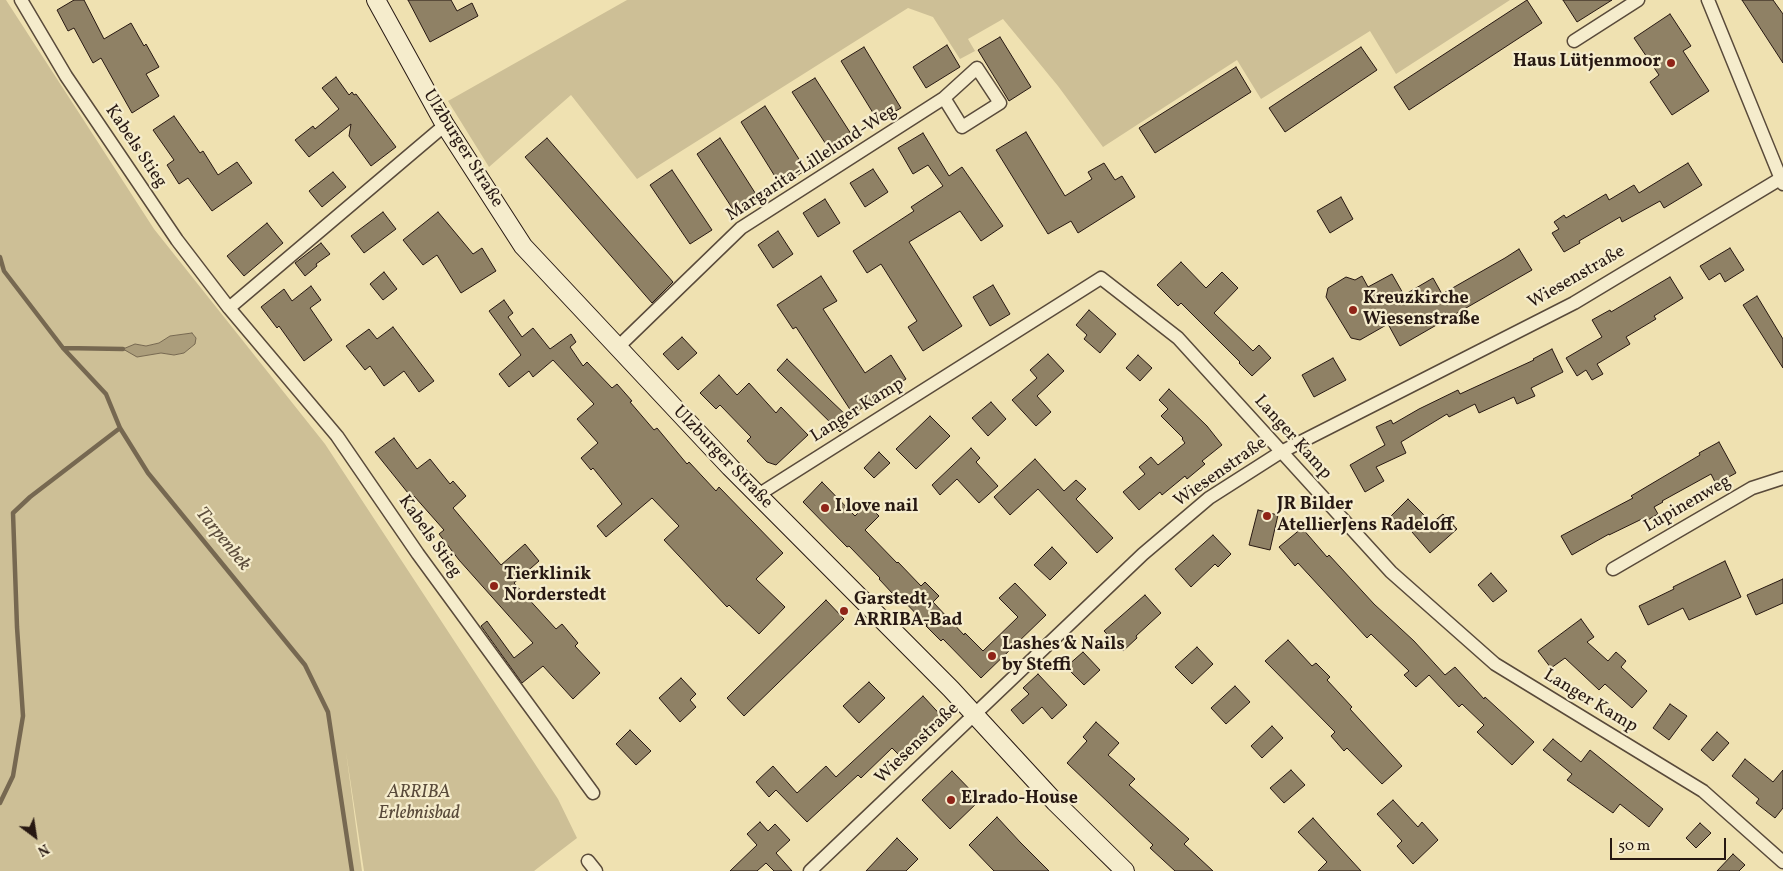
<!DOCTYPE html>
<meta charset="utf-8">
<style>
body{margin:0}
#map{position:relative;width:1783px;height:871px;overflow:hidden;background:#efe1b1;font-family:Vollkorn,serif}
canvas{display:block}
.north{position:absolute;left:10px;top:811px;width:50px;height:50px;-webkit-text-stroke:4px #f5eccc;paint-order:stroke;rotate:149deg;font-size:14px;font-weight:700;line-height:20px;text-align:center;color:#271812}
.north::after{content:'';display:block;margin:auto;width:18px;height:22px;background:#271812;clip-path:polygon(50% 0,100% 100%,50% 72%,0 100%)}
.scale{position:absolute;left:1610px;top:838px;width:116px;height:22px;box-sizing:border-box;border:2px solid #271812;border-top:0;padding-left:6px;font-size:15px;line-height:18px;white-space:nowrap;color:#271812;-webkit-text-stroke:4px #f5eccc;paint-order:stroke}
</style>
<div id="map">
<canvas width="1783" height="871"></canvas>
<div class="north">N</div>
<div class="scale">50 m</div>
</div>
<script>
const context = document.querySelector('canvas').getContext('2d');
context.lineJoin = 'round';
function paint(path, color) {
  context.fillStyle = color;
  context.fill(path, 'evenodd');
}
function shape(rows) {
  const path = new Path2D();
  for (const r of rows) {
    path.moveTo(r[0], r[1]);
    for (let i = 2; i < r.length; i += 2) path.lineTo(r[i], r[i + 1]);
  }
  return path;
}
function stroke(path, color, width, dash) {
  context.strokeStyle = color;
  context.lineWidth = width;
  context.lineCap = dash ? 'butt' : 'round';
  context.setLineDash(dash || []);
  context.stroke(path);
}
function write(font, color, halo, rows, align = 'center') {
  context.font = font + ' Vollkorn,serif';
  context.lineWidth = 4.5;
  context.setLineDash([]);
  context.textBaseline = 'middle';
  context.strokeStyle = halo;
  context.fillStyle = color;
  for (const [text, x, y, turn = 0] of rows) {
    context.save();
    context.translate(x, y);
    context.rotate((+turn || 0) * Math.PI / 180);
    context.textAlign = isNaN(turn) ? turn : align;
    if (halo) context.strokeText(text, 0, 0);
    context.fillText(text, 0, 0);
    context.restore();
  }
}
paint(shape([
 [0,0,6,0,154,229,325,444,558,799,577,838,534,871,364,871,346,752,362,871,0,871],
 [192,333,196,338,195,344,184,353,174,355,161,353,137,357,135,344,146,346,159,343,170,336],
 [627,0,1510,0,1396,74,1370,31,1261,99,1237,60,1103,147,1058,86,1003,19,968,39,975,51,960,59,933,17,908,8,637,179,571,95,489,167,448,101]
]), '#cdbf96');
const water = shape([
 [192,333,196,338,195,344,184,353,174,355,161,353,137,357,123,349,135,344,146,346,159,343,170,336,192,333]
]);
paint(water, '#ab9d7b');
stroke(water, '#766851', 1);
stroke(shape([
 [0,257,4,271,63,348,106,394,120,428,148,473,305,665,328,712,352,871],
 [63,348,123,349],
 [0,803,13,776,23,716,17,627,13,513,30,497,120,428]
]), '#766851', 4.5);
const building = shape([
 [74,0,84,0,104,39,131,23,144,46,146,44,159,67,146,74,159,96,132,113,101,58,93,63,74,28,68,31,57,10,74,0],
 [408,0,451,0,457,11,472,3,478,16,430,42,408,0],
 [1527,0,1542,23,1409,110,1394,87,1527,0],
 [1563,0,1612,0,1577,22,1563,0],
 [1742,0,1773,0,1783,14,1783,63,1742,0],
 [1670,14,1691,46,1683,51,1709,91,1672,115,1650,82,1659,75,1634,38,1670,14],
 [1000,37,1031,87,1009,101,978,50,1000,37],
 [947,45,960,67,926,88,913,67,947,45],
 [864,47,901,108,878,121,841,61,864,47],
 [1361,47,1377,70,1285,132,1269,108,1361,47],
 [1236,67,1251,92,1155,153,1139,128,1236,67],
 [336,77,349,95,352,92,354,95,356,94,396,147,371,166,349,136,351,124,309,157,295,140,313,126,315,129,339,109,322,88,336,77],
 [815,78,853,137,831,152,792,92,815,78],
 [765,106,806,170,781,186,741,122,765,106],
 [174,116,200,153,203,151,218,175,237,162,252,183,212,211,188,178,179,184,167,165,174,160,153,130,174,116],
 [1026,132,1065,196,1092,179,1088,172,1104,163,1115,180,1122,176,1135,197,1078,233,1071,221,1048,234,996,150,1026,132],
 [923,133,949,176,962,167,1003,226,981,241,960,211,909,242,962,326,923,351,908,327,917,321,881,264,867,273,853,251,914,211,911,207,943,186,928,165,913,174,898,148,923,133],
 [547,138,673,282,652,303,525,157,547,138],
 [720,138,759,199,736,214,697,154,720,138],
 [1688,163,1702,185,1664,208,1660,201,1622,222,1620,217,1579,241,1580,243,1564,252,1552,233,1559,229,1554,222,1564,215,1566,218,1606,194,1609,200,1634,185,1639,193,1688,163],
 [873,169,888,192,865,207,850,183,873,169],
 [672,170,712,230,690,244,650,185,672,170],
 [333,172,346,187,322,207,309,191,333,172],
 [1341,197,1353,219,1330,233,1317,211,1341,197],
 [825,199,840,223,818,237,803,213,825,199],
 [383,212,396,229,364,253,351,236,383,212],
 [438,212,473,254,482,248,496,271,461,293,437,255,423,265,403,240,438,212],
 [267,223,283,243,244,276,227,256,267,223],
 [778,231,793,254,773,268,758,245,778,231],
 [321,243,330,254,316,264,317,266,305,276,295,263,321,243],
 [1730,248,1744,270,1725,282,1720,273,1709,280,1700,266,1730,248],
 [1519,249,1532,270,1400,346,1388,324,1360,340,1351,338,1326,297,1328,288,1346,277,1355,280,1362,276,1368,287,1392,274,1404,295,1433,278,1442,294,1505,258,1519,249],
 [1181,262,1206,288,1222,272,1238,288,1214,313,1253,351,1259,345,1271,358,1252,376,1239,363,1240,362,1181,303,1178,306,1157,285,1181,262],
 [384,272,397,289,383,300,370,284,384,272],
 [821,276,837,301,823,309,865,373,891,355,906,379,853,414,796,327,793,329,777,305,821,276],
 [1670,277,1683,298,1654,316,1656,319,1626,337,1630,344,1597,364,1603,374,1592,380,1586,370,1577,376,1566,358,1602,337,1592,320,1610,310,1611,312,1670,277],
 [993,285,1010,314,990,326,973,297,993,285],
 [311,286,321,300,310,308,332,340,304,361,279,326,277,328,261,307,284,289,292,301,311,286],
 [1757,296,1783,339,1783,368,1743,305,1757,296],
 [504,300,513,313,508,317,522,337,533,328,550,349,571,334,576,342,570,347,583,366,587,362,612,388,617,384,632,401,630,402,654,430,657,428,687,464,689,462,716,491,719,487,783,553,756,579,785,607,759,634,729,605,727,607,664,540,679,526,652,498,606,537,597,526,622,504,593,468,591,470,581,458,598,443,577,419,594,404,553,360,533,377,529,371,509,387,499,374,521,355,489,311,504,300],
 [1089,310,1116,334,1100,353,1084,339,1087,335,1076,325,1089,310],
 [393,327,434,381,419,392,404,371,384,386,370,366,365,370,346,346,369,329,377,339,393,327],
 [682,337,697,353,678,370,663,354,682,337],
 [1552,349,1563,372,1531,388,1535,396,1517,404,1514,397,1479,413,1475,404,1449,417,1447,414,1401,442,1406,453,1376,467,1384,481,1365,492,1350,465,1385,445,1376,427,1391,420,1393,424,1419,409,1458,390,1460,394,1534,360,1533,359,1552,349],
 [1048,354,1064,371,1037,396,1051,412,1036,426,1012,400,1037,378,1030,370,1048,354],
 [1138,355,1152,368,1140,381,1126,368,1138,355],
 [1333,358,1346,380,1314,397,1302,375,1333,358],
 [787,359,849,418,849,423,840,432,777,370,787,359],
 [719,375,737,395,749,383,776,413,781,407,808,435,776,465,767,462,747,441,751,437,720,405,716,409,700,393,719,375],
 [1169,389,1207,426,1222,445,1202,461,1205,464,1187,479,1185,476,1162,495,1160,492,1139,510,1123,492,1145,474,1139,467,1151,457,1158,465,1185,443,1182,439,1183,438,1161,416,1168,409,1159,400,1169,389],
 [991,402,1006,419,988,436,972,418,991,402],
 [930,416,950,436,916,469,896,449,930,416],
 [394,438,417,469,430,459,450,484,453,481,466,496,453,508,501,565,525,544,539,561,514,583,556,629,562,624,578,643,575,646,600,673,573,699,543,666,522,683,481,626,487,621,514,658,533,643,459,560,439,534,444,530,414,496,412,498,375,452,394,438],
 [1719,442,1736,473,1716,484,1711,474,1662,501,1663,502,1654,507,1658,514,1646,521,1644,518,1609,535,1609,534,1572,555,1561,536,1633,498,1631,496,1700,455,1699,453,1719,442],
 [971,448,980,458,976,462,998,486,979,503,957,479,940,495,932,485,971,448],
 [879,452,890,463,874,478,864,468,879,452],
 [1035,459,1064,491,1076,480,1086,489,1076,499,1113,538,1097,553,1038,489,1010,515,994,497,1035,459],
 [822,482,855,516,867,504,879,516,865,530,897,563,898,562,921,586,925,582,939,596,933,602,964,635,965,633,983,651,1018,617,999,598,1015,583,1046,615,981,678,943,639,941,641,926,626,927,625,895,592,893,594,879,579,880,578,849,546,847,547,803,502,822,482],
 [1408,499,1432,523,1443,514,1457,529,1430,553,1406,525,1404,528,1391,516,1408,499],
 [1258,510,1278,515,1270,550,1249,545,1258,510],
 [1302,528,1327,557,1329,555,1374,604,1414,641,1445,675,1455,667,1484,699,1485,697,1534,742,1512,765,1477,732,1484,725,1462,704,1459,707,1429,675,1416,687,1404,675,1409,671,1371,634,1367,638,1298,563,1295,566,1279,547,1302,528],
 [1213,535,1231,554,1218,567,1215,564,1191,587,1175,569,1213,535],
 [1052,547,1067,563,1050,580,1034,565,1052,547],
 [1725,561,1741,597,1689,620,1683,608,1648,625,1639,606,1674,589,1673,587,1725,561],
 [1491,573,1507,591,1493,602,1478,585,1491,573],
 [1783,579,1783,603,1756,615,1747,595,1783,579],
 [1145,595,1161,613,1136,636,1137,638,1123,651,1104,631,1145,595],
 [826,600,844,619,744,716,727,698,826,600],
 [1581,619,1594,637,1587,642,1608,661,1616,652,1626,661,1621,667,1647,691,1632,708,1605,684,1599,690,1565,658,1551,668,1538,651,1581,619],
 [1288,640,1312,666,1316,663,1330,677,1327,680,1352,707,1350,709,1402,766,1382,784,1347,748,1344,751,1331,736,1335,732,1265,661,1288,640],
 [1197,647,1213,664,1192,684,1175,667,1197,647],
 [1083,652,1100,670,1084,685,1066,667,1083,652],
 [1038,674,1067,705,1052,719,1042,707,1023,724,1011,710,1029,694,1023,688,1038,674],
 [681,678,696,694,690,700,696,707,680,722,659,698,681,678],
 [869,682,885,698,859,723,843,706,869,682],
 [1235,686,1250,702,1226,724,1211,708,1235,686],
 [923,696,946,721,904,760,892,748,861,778,858,775,807,822,776,790,769,797,756,782,773,766,797,793,826,766,836,777,923,696],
 [1670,704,1687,716,1669,740,1653,728,1670,704],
 [1096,722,1119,743,1108,755,1135,779,1129,785,1189,839,1184,844,1213,871,1175,871,1150,848,1153,845,1067,763,1087,741,1083,737,1096,722],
 [1272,726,1283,738,1262,758,1251,746,1272,726],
 [630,730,651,751,636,765,616,744,630,730],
 [1717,732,1729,743,1713,761,1701,750,1717,732],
 [1553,739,1581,762,1590,750,1663,809,1649,827,1620,804,1613,813,1567,780,1572,774,1543,750,1553,739],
 [1745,759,1773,782,1783,770,1783,808,1775,818,1756,803,1759,799,1732,776,1745,759],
 [1291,770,1305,785,1284,803,1270,788,1291,770],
 [952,771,980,800,950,829,922,800,952,771],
 [1393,800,1418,827,1422,822,1438,840,1413,864,1397,846,1402,841,1377,814,1393,800],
 [997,817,1020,842,1049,871,994,871,969,845,997,817],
 [1313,818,1330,837,1361,871,1318,871,1327,862,1298,832,1313,818],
 [760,822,768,831,775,824,790,840,776,853,792,871,774,871,766,863,757,871,730,871,757,845,747,834,760,822],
 [1700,823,1711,833,1696,848,1686,838,1700,823],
 [897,838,918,859,906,871,866,871,897,838],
 [1733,854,1745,865,1739,871,1717,871,1733,854]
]);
paint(building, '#8f8165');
stroke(building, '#271812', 1);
const minor = shape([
 [21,0,66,76,177,240,229,308,337,436,418,554,593,793],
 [1708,0,1783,184],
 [1574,41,1638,0],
 [229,308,445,125],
 [617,348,741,228,944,98,977,68,1000,103,962,127,944,98],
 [758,495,1101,278,1178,338,1391,572,1495,664,1703,791,1783,862],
 [1613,569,1752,488,1783,478],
 [588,861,596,871],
 [810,871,1143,554,1209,498,1281,452,1574,303,1780,179]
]);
const secondary = shape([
 [376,0,445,125,523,246,730,467,951,689,1055,802,1125,871]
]);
stroke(minor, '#594a3a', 15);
stroke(secondary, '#271812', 20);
stroke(minor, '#f5eccc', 12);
stroke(secondary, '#f5eccc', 18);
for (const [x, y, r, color] of [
 [1671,63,5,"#8f2418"],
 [1353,310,5,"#8f2418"],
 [825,508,5,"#8f2418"],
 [1267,516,5,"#8f2418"],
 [494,586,5,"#8f2418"],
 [844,611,5,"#8f2418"],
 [992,656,5,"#8f2418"],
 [951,800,5,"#8f2418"]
]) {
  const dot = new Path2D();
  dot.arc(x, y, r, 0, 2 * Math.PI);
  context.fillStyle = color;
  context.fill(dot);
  stroke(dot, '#f5eccc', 2);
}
write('bold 18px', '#271812', '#f5eccc', [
 ["Haus Lütjenmoor",1661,63,"right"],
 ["Kreuzkirche",1363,300],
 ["Wiesenstraße",1363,321],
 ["JR Bilder",1277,506],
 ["AtellierJens Radeloff",1277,527],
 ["I love nail",835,508],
 ["Tierklinik",504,576],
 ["Norderstedt",504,597],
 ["Garstedt,",854,601],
 ["ARRIBA-Bad",854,622],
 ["Lashes & Nails",1002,646],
 ["by Steffi",1002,667],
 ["Elrado-House",961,800]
], 'left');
write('18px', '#271812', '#f5eccc', [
 ["Kabels Stieg",135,147,56],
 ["Ulzburger Straße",462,149,58],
 ["Margarita-Lillelund-Weg",812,164,-33],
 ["Wiesenstraße",1577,278,-30],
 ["Langer Kamp",858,411,-32],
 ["Langer Kamp",1292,438,48],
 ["Ulzburger Straße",722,458,46],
 ["Wiesenstraße",1221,473,-35],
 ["Lupinenweg",1688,505,-30],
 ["Kabels Stieg",429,537,55],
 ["Langer Kamp",1590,702,31],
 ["Wiesenstraße",918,744,-44]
]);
write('italic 18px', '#594a3a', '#f5eccc', [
 ["ARRIBA",419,794],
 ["Erlebnisbad",419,815]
]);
write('italic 19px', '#5c4d3c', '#f5eccc', [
 ["Tarpenbek",222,540,51]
]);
</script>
